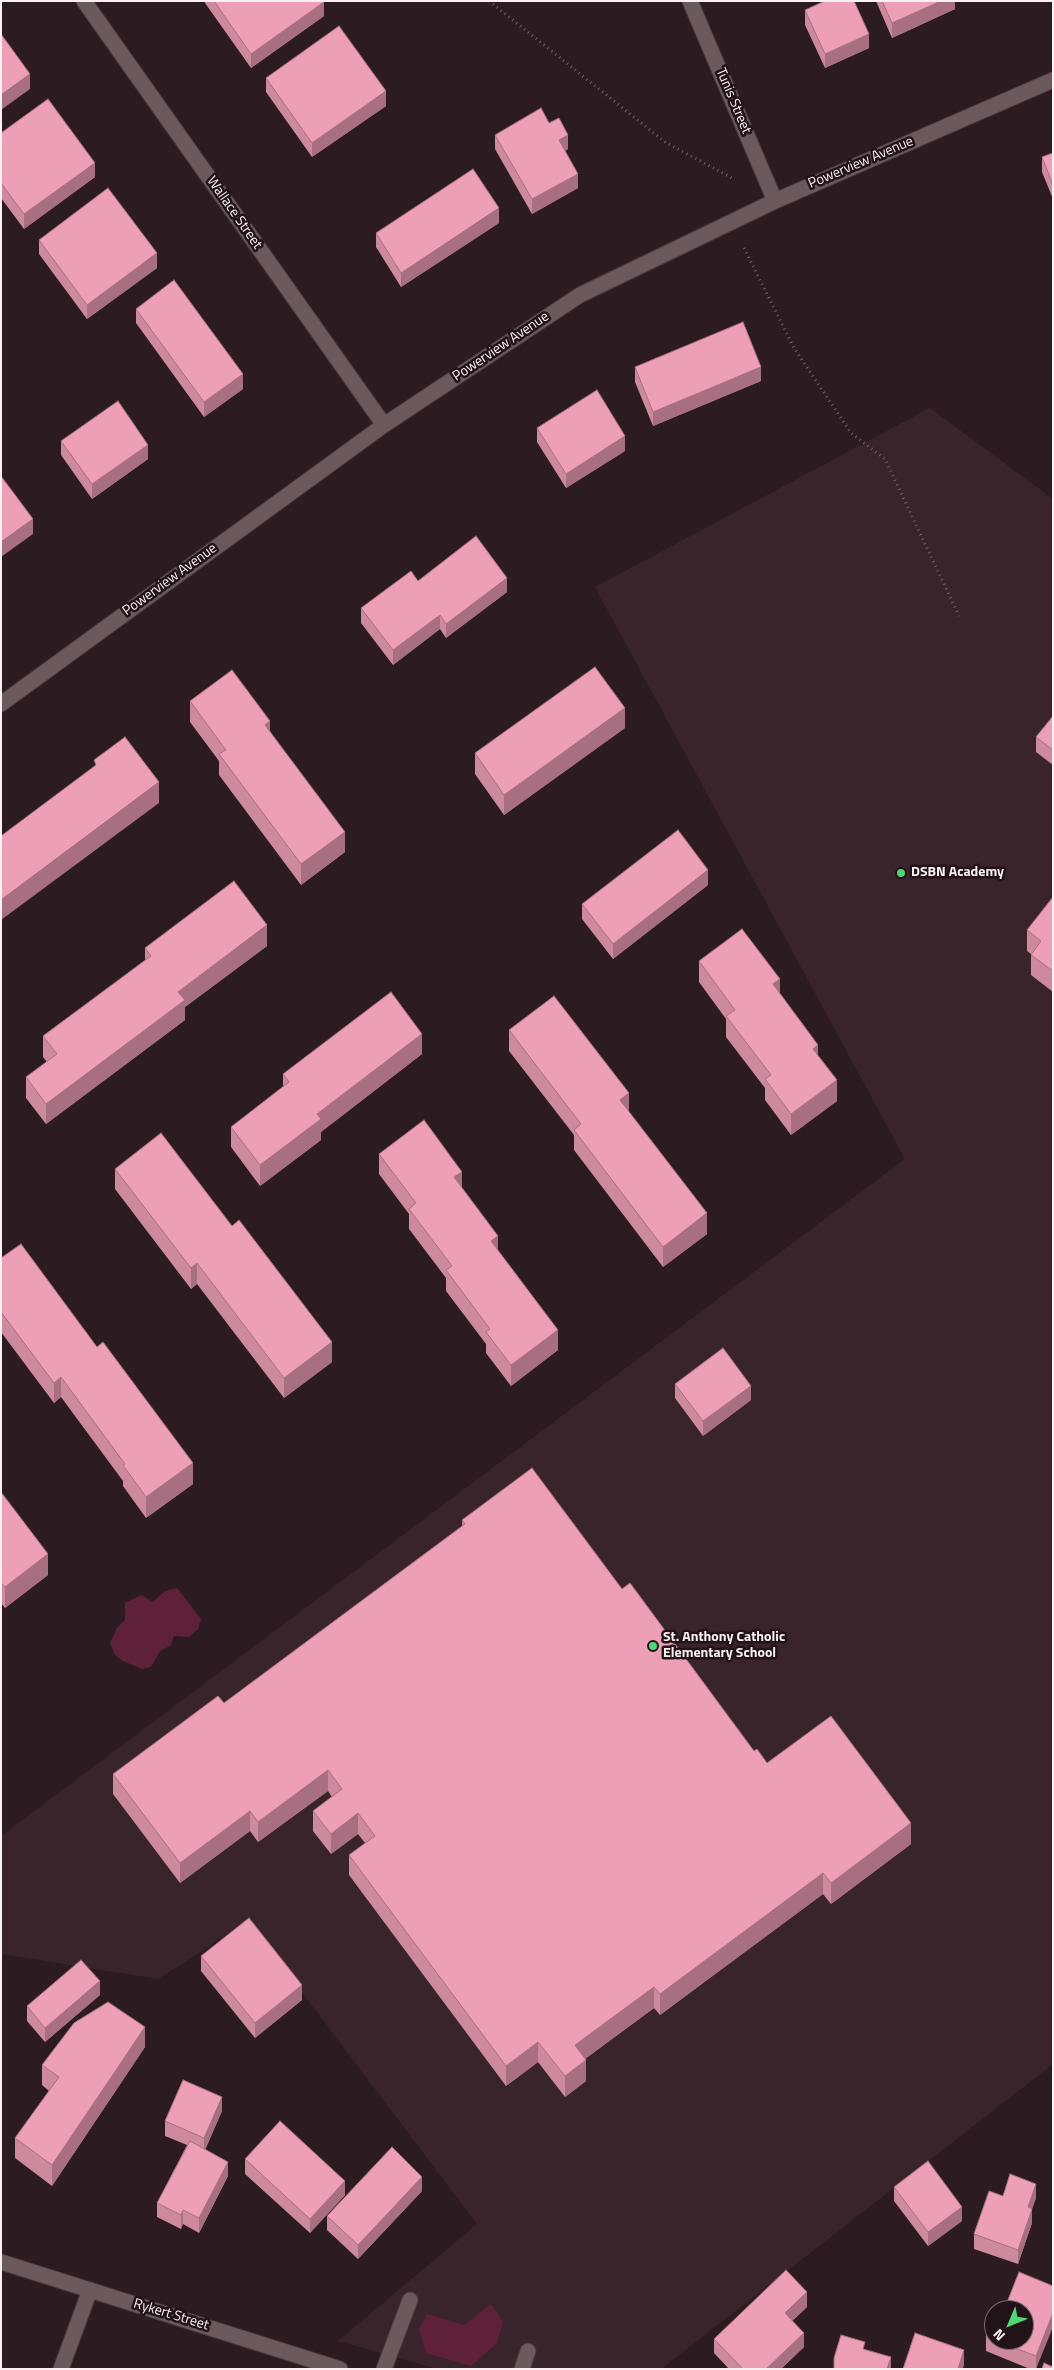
<!DOCTYPE html>
<style>
body{margin:0}
#map{position:relative;width:1054px;height:2370px;overflow:hidden;background:#2c1c21;font-family:"Titillium Web",sans-serif}
canvas{display:block}
.frame{position:absolute;inset:0;border:2px solid #fbf0f3;pointer-events:none}
.north{position:absolute;left:984px;top:2300px;width:50px;height:50px;box-sizing:border-box;background:#221318;border:1px solid #796b70;border-radius:50%;rotate:225deg;font-size:14px;font-weight:700;line-height:20px;text-align:center;color:#fbf0f3}
.north::after{content:'';display:block;margin:auto;width:18px;height:22px;background:#50d674;clip-path:polygon(50% 0,100% 100%,50% 72%,0 100%)}
</style>
<div id="map">
<canvas width="1054" height="2370"></canvas>
<div class="frame"></div>
<div class="north">N</div>
</div>
<script>
const context = document.querySelector('canvas').getContext('2d');
context.lineJoin = 'round';
function paint(path, color) {
  context.fillStyle = color;
  context.fill(path, 'evenodd');
}
function shape(rows) {
  const path = new Path2D();
  for (const r of rows) {
    path.moveTo(r[0], r[1]);
    for (let i = 2; i < r.length; i += 2) path.lineTo(r[i], r[i + 1]);
  }
  return path;
}
function stroke(path, color, width, dash) {
  context.strokeStyle = color;
  context.lineWidth = width;
  context.lineCap = dash ? 'butt' : 'round';
  context.setLineDash(dash || []);
  context.stroke(path);
}
function write(font, color, halo, rows, align = 'center') {
  context.font = font + ' "Titillium Web",sans-serif';
  context.lineWidth = 5;
  context.setLineDash([]);
  context.textBaseline = 'middle';
  context.strokeStyle = halo;
  context.fillStyle = color;
  for (const [text, x, y, turn = 0] of rows) {
    context.save();
    context.translate(x, y);
    context.rotate((+turn || 0) * Math.PI / 180);
    context.textAlign = isNaN(turn) ? turn : align;
    if (halo) context.strokeText(text, 0, 0);
    context.fillText(text, 0, 0);
    context.restore();
  }
}
paint(shape([
 [930,408,1053,499,1053,2064,661,2369,438,2369,338,2341,477,2224,248,1921,158,1979,1,1954,1,1836,905,1159,595,587]
]), '#3a242b');
paint(shape([
 [177,1588,201,1619,198,1629,189,1637,174,1636,170,1646,160,1651,151,1667,142,1669,123,1661,115,1655,110,1643,117,1628,125,1620,125,1603,141,1595,153,1602,165,1591],
 [491,2304,503,2322,497,2343,471,2366,426,2353,419,2329,427,2314,464,2325]
]), '#5e2139');
const service = shape([
 [384,2369,410,2300],
 [522,2369,528,2351]
]);
const minor = shape([
 [84,1,384,425],
 [690,1,775,201],
 [1,704,384,425,580,295,775,201,1053,80],
 [61,2369,90,2290]
]);
const tertiary = shape([
 [1,2262,340,2369]
]);
stroke(service, '#473a3e', 17);
stroke(minor, '#473a3e', 17);
stroke(tertiary, '#473a3e', 17);
stroke(shape([
 [489,1,665,142,732,178],
 [744,248,794,348,851,433,885,459,959,616]
]), '#706266', 3, [1, 4]);
stroke(service, '#6c595e', 15);
stroke(minor, '#6c595e', 15);
stroke(tertiary, '#6c595e', 15);
paint(shape([
 [205,1,323,1,324,16,251,68,205,3],
 [876,1,955,1,955,9,892,38],
 [805,10,869,48,825,68,805,25],
 [266,78,386,106,312,157,266,92],
 [549,123,568,149,565,151,578,188,532,214,495,149,495,135],
 [1,133,95,177,24,229,1,198],
 [1053,153,1053,199,1042,172,1042,157],
 [499,223,401,287,376,247,376,233],
 [39,240,157,268,87,319,39,254],
 [136,309,243,389,204,417,136,323],
 [635,367,761,381,653,426,635,382],
 [537,428,625,451,566,488,537,442],
 [61,441,148,459,92,499,61,455],
 [418,581,507,592,446,638,440,629,393,665,361,623,361,608],
 [190,701,270,731,345,852,301,885,219,775,219,761,190,722],
 [1053,716,1053,765,1036,752,1036,737],
 [625,728,504,815,475,774,475,753],
 [708,885,613,959,582,919,582,904],
 [1053,897,1053,992,1031,975,1031,954,1027,951,1027,930],
 [267,946,185,1007,185,1020,46,1124,26,1098,26,1077,47,1062,43,1057,43,1036,145,960,145,948],
 [699,961,780,994,818,1056,837,1101,791,1135,765,1100,765,1088,726,1037,726,1019,699,982],
 [509,1030,707,1234,663,1267,574,1150,574,1135,509,1051],
 [422,1054,321,1132,321,1140,260,1186,231,1147,231,1127,283,1087,283,1074],
 [379,1154,462,1189,498,1250,558,1350,511,1386,486,1353,486,1344,446,1291,446,1278,409,1229,409,1214,379,1174],
 [115,1169,332,1362,284,1398,197,1284,191,1289,115,1189],
 [1,1258,193,1484,146,1518,123,1486,123,1481,61,1397,54,1403,1,1332],
 [675,1384,751,1400,703,1436,675,1398],
 [1,1492,48,1575,5,1608,1,1603],
 [462,1520,622,1589,754,1751,767,1763,911,1844,831,1904,823,1894,660,2015,654,2008,585,2059,586,2081,565,2097,538,2062,506,2086,349,1875,349,1855,365,1843,358,1834,331,1854,313,1831,313,1811,332,1797,328,1791,258,1842,250,1831,180,1883,113,1794,113,1774,224,1703,462,1526],
 [201,1956,302,2000,255,2038,201,1971],
 [100,1995,45,2042,27,2021,27,2006],
 [145,2047,52,2186,15,2158,15,2138,49,2091,42,2085,42,2065],
 [222,2111,205,2149,228,2176,199,2233,183,2224,181,2229,157,2217,157,2203,187,2145,165,2136,165,2121],
 [245,2159,345,2195,310,2233,245,2174],
 [894,2187,962,2221,928,2246,894,2201],
 [422,2191,358,2259,327,2230,327,2216],
 [1003,2196,1036,2198,1032,2209,1032,2223,1018,2264,974,2249,974,2234],
 [1053,2286,1036,2369,1030,2369,986,2351,986,2337,994,2340],
 [807,2307,792,2321,804,2347,781,2369,729,2369,714,2353,714,2339]
]), '#cd899e');
paint(shape([
 [941,1,955,1,955,9,892,38,892,23],
 [324,2,324,16,251,68,251,54],
 [869,34,869,48,825,68,825,54],
 [30,74,30,89,1,110,1,95],
 [386,91,386,106,312,157,312,143],
 [568,135,568,149,559,155,559,140],
 [95,163,95,177,24,229,24,214],
 [578,174,578,188,532,214,532,199],
 [499,208,499,223,401,287,401,273],
 [157,253,157,268,87,319,87,305],
 [761,367,761,381,653,426,653,412],
 [243,374,243,389,204,417,204,402],
 [625,436,625,451,566,488,566,474],
 [148,445,148,459,92,499,92,484],
 [33,519,33,534,1,557,1,542],
 [507,578,507,592,446,638,446,624],
 [440,615,440,629,393,665,393,650],
 [625,708,625,728,504,815,504,795],
 [270,721,270,742,265,725],
 [159,782,159,803,1,920,1,900],
 [345,832,345,852,301,885,301,864],
 [708,870,708,885,613,959,613,944],
 [267,925,267,946,185,1007,185,1020,46,1124,46,1104,178,992],
 [780,979,780,1000,773,984],
 [422,1034,422,1054,321,1132,321,1140,260,1186,260,1165,317,1114],
 [818,1045,818,1066,813,1049],
 [837,1080,837,1101,791,1135,791,1114],
 [629,1093,629,1114,620,1100],
 [462,1172,462,1192,454,1177],
 [707,1213,707,1234,663,1267,663,1247],
 [498,1236,498,1256,491,1241],
 [197,1263,197,1284,191,1289,191,1268],
 [558,1330,558,1350,511,1386,511,1365],
 [332,1342,332,1362,284,1398,284,1378],
 [61,1377,61,1397,54,1403,54,1383],
 [751,1386,751,1400,703,1436,703,1421],
 [193,1463,193,1484,146,1518,146,1497],
 [48,1554,48,1575,5,1608,5,1587],
 [328,1770,328,1791,258,1842,258,1822],
 [250,1811,250,1831,180,1883,180,1863],
 [358,1813,358,1834,331,1854,331,1834],
 [911,1823,911,1844,831,1904,831,1883],
 [823,1873,823,1894,660,2015,660,1994],
 [100,1981,100,1995,45,2042,45,2028],
 [302,1985,302,2000,255,2038,255,2023],
 [654,1987,654,2008,575,2066,575,2045],
 [145,2027,145,2047,52,2186,52,2165],
 [538,2042,538,2062,506,2086,506,2066],
 [586,2060,586,2081,565,2097,565,2076],
 [222,2097,222,2111,204,2153,204,2138],
 [228,2162,228,2176,199,2233,199,2218],
 [422,2177,422,2191,358,2259,358,2245],
 [345,2181,345,2195,310,2233,310,2219],
 [1036,2184,1036,2198,1032,2209,1032,2223,1018,2264,1018,2250,1028,2207],
 [962,2207,962,2221,928,2246,928,2232],
 [183,2210,183,2224,181,2229,181,2215],
 [807,2292,807,2307,785,2328,785,2313],
 [1053,2313,1053,2327,1036,2369,1036,2356],
 [804,2333,804,2347,781,2369,766,2369],
 [964,2350,964,2365,963,2369,958,2369],
 [891,2357,891,2369,887,2369]
]), '#a76f81');
const building = shape([
 [214,1,323,1,324,2,251,54,214,1],
 [825,1,854,1,869,34,825,54,805,10,825,1],
 [882,1,941,1,892,23,882,1],
 [339,26,386,91,312,143,266,78,339,26],
 [1,34,30,74,1,95,1,34],
 [48,99,95,163,24,214,1,183,1,133,48,99],
 [541,108,549,123,559,118,568,135,559,140,578,174,532,199,495,135,541,108],
 [1053,153,1053,185,1042,157,1053,153],
 [473,169,499,208,401,273,376,233,473,169],
 [108,188,157,253,87,305,39,240,108,188],
 [174,280,243,374,204,402,136,309,174,280],
 [743,322,761,367,653,412,635,367,743,322],
 [597,390,625,436,566,474,537,428,597,390],
 [118,401,148,445,92,484,61,441,118,401],
 [1,476,33,519,1,542,1,476],
 [476,536,507,578,446,624,440,615,393,650,361,608,411,571,418,581,476,536],
 [595,667,625,708,504,795,475,753,595,667],
 [232,670,270,721,265,725,345,832,301,864,219,754,226,750,190,701,232,670],
 [1053,716,1053,750,1036,737,1053,716],
 [125,737,159,782,1,900,1,836,96,765,94,760,125,737],
 [678,830,708,870,613,944,582,904,678,830],
 [234,881,267,925,178,992,185,1000,46,1104,26,1077,57,1054,43,1036,151,956,145,948,234,881],
 [1053,897,1053,971,1031,955,1041,941,1027,930,1053,897],
 [742,929,780,979,773,984,818,1045,813,1049,837,1080,791,1114,765,1079,771,1075,726,1016,735,1010,699,961,742,929],
 [391,992,422,1034,317,1114,321,1119,260,1165,231,1127,289,1082,283,1074,391,992],
 [554,996,629,1093,620,1100,707,1213,663,1247,574,1130,581,1124,509,1030,554,996],
 [424,1120,462,1172,454,1177,498,1236,491,1241,558,1330,511,1365,486,1332,490,1329,446,1270,452,1266,409,1209,416,1203,379,1154,424,1120],
 [161,1133,232,1226,239,1220,332,1342,284,1378,197,1263,191,1268,115,1169,161,1133],
 [21,1244,97,1347,103,1342,193,1463,146,1497,123,1465,125,1464,61,1377,54,1383,1,1312,1,1258,21,1244],
 [723,1348,751,1386,703,1421,675,1384,723,1348],
 [532,1468,622,1589,630,1583,754,1751,757,1749,767,1763,831,1716,911,1823,831,1883,823,1873,660,1994,654,1987,575,2045,586,2060,565,2076,538,2042,506,2066,349,1855,375,1836,358,1813,331,1834,313,1811,342,1789,328,1770,258,1822,250,1811,180,1863,113,1774,218,1696,224,1703,465,1524,462,1520,532,1468],
 [1,1492,48,1554,5,1587,1,1583,1,1492],
 [249,1918,302,1985,255,2023,201,1956,249,1918],
 [81,1960,100,1981,45,2028,27,2006,81,1960],
 [108,2002,145,2027,52,2165,15,2138,59,2077,42,2065,74,2023,108,2002],
 [183,2080,222,2097,204,2138,165,2121,183,2080],
 [280,2121,345,2181,310,2219,245,2159,280,2121],
 [190,2141,228,2162,199,2218,183,2210,181,2215,157,2203,190,2141],
 [392,2147,422,2177,358,2245,327,2216,392,2147],
 [928,2161,962,2207,928,2232,894,2187,928,2161],
 [1010,2174,1036,2184,1028,2207,1032,2209,1018,2250,974,2234,989,2191,1003,2196,1010,2174],
 [786,2270,807,2292,785,2313,804,2333,766,2369,743,2369,714,2339,786,2270],
 [1019,2272,1053,2286,1053,2313,1036,2356,986,2337,994,2316,994,2340,1024,2340,1024,2310,1004,2310,1019,2272],
 [915,2333,964,2350,958,2369,903,2369,915,2333],
 [841,2335,865,2342,863,2349,891,2357,887,2369,834,2369,834,2358,841,2335],
 [1044,2363,1053,2367,1053,2369,1042,2369,1044,2363]
]);
paint(building, '#ee9fb8');
stroke(building, '#a76f81', 1);
for (const [x, y, r, color] of [
 [901,873,5,"#50d674"],
 [653,1646,5,"#50d674"]
]) {
  const dot = new Path2D();
  dot.arc(x, y, r, 0, 2 * Math.PI);
  context.fillStyle = color;
  context.fill(dot);
  stroke(dot, '#221318', 2);
}
write('14px', '#fbf0f3', '#221318', [
 ["Tunis Street",733,101,67],
 ["Powerview Avenue",861,163,-23],
 ["Wallace Street",234,213,55],
 ["Powerview Avenue",501,347,-34],
 ["Powerview Avenue",170,580,-36],
 ["Rykert Street",171,2315,17]
]);
write('bold 14px', '#fbf0f3', '#221318', [
 ["DSBN Academy",911,873],
 ["St. Anthony Catholic",663,1638],
 ["Elementary School",663,1654]
], 'left');
</script>
